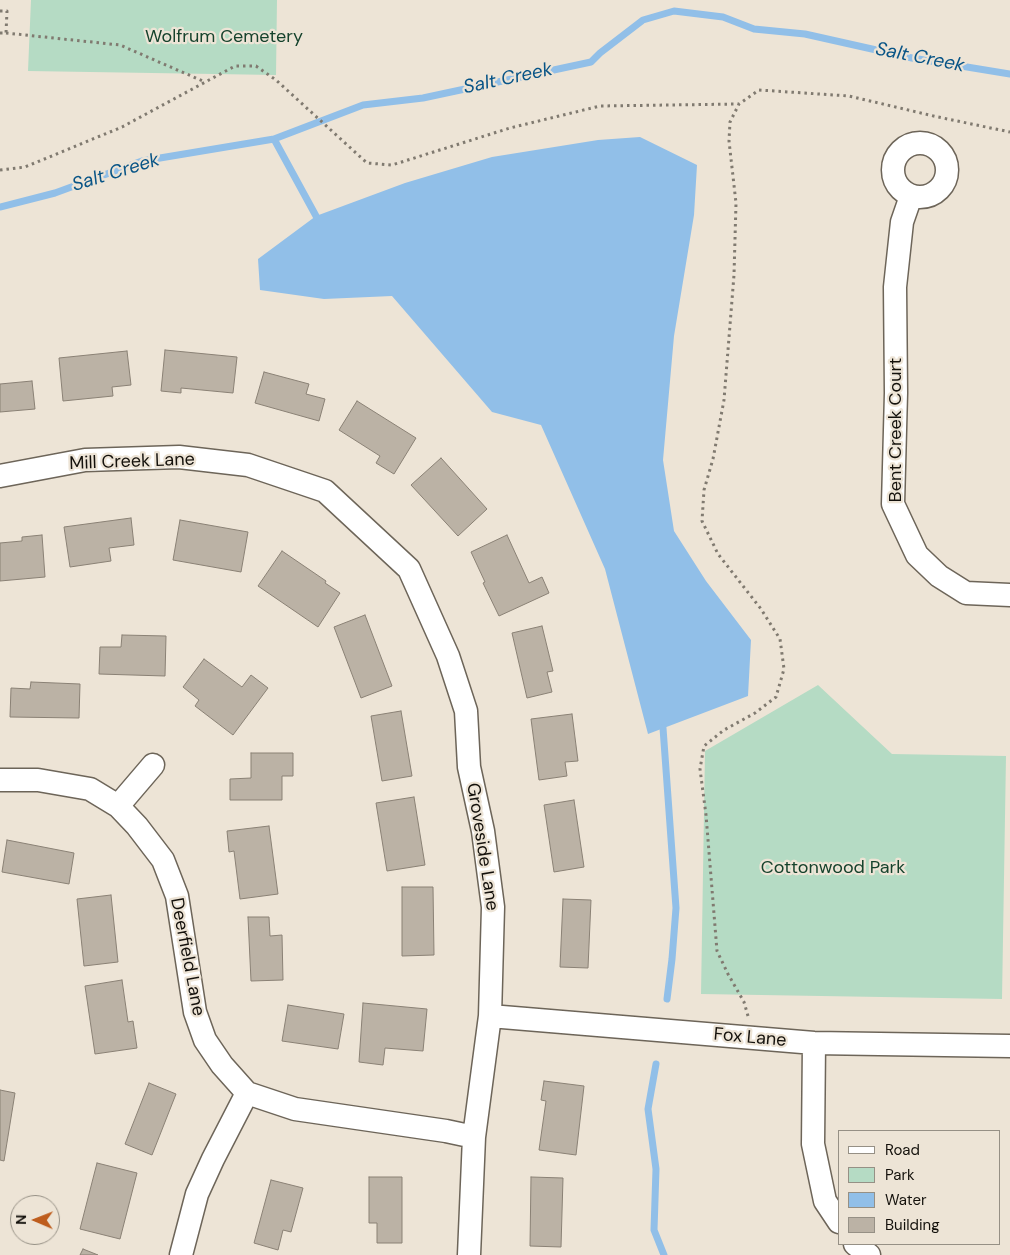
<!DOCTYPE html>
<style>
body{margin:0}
#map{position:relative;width:1010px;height:1255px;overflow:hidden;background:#ede4d6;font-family:"DM Sans",sans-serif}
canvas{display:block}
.legend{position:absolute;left:838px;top:1130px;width:162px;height:115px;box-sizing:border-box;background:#ede4d6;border:1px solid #969085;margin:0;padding:6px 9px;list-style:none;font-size:15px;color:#14110c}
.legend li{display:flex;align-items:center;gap:10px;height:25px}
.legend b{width:25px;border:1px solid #969085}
.north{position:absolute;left:10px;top:1195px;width:50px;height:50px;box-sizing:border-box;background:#ede4d6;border:1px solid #969085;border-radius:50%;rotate:271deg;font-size:14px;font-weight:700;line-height:20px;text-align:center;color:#14110c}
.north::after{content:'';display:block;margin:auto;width:18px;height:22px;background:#be5d1d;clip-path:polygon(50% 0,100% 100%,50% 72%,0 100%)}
</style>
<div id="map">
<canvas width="1010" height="1255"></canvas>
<ul class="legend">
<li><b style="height:6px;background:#fff"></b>Road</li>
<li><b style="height:14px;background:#b5dbc4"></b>Park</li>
<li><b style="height:14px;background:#91bfe8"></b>Water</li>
<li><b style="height:14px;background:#bbb2a5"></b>Building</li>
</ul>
<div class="north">N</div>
</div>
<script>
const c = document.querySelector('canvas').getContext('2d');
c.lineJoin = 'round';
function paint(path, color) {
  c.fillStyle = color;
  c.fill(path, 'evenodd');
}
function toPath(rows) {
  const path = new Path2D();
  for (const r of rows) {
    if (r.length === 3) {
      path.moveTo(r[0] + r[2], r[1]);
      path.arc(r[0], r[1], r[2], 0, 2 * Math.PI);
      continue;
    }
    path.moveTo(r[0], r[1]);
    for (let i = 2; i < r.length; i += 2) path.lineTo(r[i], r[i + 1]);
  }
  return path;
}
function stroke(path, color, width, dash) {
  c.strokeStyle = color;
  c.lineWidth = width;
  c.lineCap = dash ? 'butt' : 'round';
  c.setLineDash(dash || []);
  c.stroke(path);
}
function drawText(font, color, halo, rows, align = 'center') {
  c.font = font + ' "DM Sans",sans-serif';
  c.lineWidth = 4.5;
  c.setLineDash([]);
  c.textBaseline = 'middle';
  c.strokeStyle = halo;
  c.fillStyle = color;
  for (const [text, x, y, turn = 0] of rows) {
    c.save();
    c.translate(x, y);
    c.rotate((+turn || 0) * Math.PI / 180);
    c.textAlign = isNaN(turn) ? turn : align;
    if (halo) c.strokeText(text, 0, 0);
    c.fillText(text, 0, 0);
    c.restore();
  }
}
const green = toPath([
 [31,0,277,0,276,75,28,71],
 [818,685,892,754,1006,756,1002,999,701,994,705,751]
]);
const water = toPath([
 [640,137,697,165,694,215,674,336,663,460,674,531,706,581,751,640,748,696,648,734,605,569,541,425,492,412,392,296,324,299,260,290,258,259,316,216,405,183,492,157,598,140]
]);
const stream = toPath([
 [274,139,316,216],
 [0,207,55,193,142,161,274,139,363,105,423,98,591,62,600,53,643,20,674,11,723,17,754,29,805,34,912,58,1010,74],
 [663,728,676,908,672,959,667,999],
 [656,1064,648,1109,656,1169,654,1230,664,1255]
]);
const building = toPath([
 [165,350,237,357,233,393,181,388,181,393,161,391,165,350],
 [127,351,131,385,112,387,113,396,63,401,59,358,127,351],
 [264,372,309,384,306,394,325,399,319,421,255,403,264,372],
 [32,381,35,409,0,412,0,384,32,381],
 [357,401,416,438,394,474,376,463,380,456,339,430,357,401],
 [441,458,487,509,458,536,411,485,441,458],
 [131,518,134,545,109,548,111,561,70,567,64,527,131,518],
 [180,520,248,532,241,572,173,560,180,520],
 [42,535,45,577,0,581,0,543,22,541,22,537,42,535],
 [507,535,529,583,542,577,549,593,499,616,483,583,485,582,471,552,507,535],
 [282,551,326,581,325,583,340,593,318,627,258,586,282,551],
 [365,615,392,686,361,698,334,627,365,615],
 [542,626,553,671,547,672,552,692,527,698,512,633,542,626],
 [122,635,166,636,165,676,99,674,100,647,121,647,122,635],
 [204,659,242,687,251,675,268,688,233,735,195,706,199,700,183,687,204,659],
 [31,682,80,684,79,718,10,717,11,688,30,689,31,682],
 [401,711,412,776,382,781,371,716,401,711],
 [572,714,578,761,565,762,567,776,539,780,531,719,572,714],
 [251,753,293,753,293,776,282,776,282,800,230,800,230,779,251,778,251,753],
 [414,797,425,865,387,871,376,803,414,797],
 [574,800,584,867,554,872,544,805,574,800],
 [269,826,278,894,240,899,234,851,229,852,227,831,269,826],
 [7,840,74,853,69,884,2,872,7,840],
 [402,887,433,887,434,955,402,956,402,887],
 [111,895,118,962,84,966,77,899,111,895],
 [563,899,591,900,588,968,560,967,563,899],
 [248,917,269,917,270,936,282,935,283,980,251,981,248,917],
 [122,980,128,1022,133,1021,137,1048,95,1054,85,986,122,980],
 [363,1003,427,1009,423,1051,385,1048,383,1065,359,1062,363,1003],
 [288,1005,344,1014,338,1049,282,1041,288,1005],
 [544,1081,584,1086,576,1155,539,1150,546,1101,541,1100,544,1081],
 [149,1083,176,1094,152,1155,125,1144,149,1083],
 [0,1090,15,1093,4,1161,0,1160,0,1090],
 [97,1163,137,1173,120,1239,80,1229,97,1163],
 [369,1177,402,1177,402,1243,377,1243,377,1223,369,1223,369,1177],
 [531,1177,563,1178,561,1247,530,1246,531,1177],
 [271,1180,303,1188,291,1232,283,1230,278,1250,254,1243,271,1180],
 [83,1249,98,1255,80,1255,83,1249]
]);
const path = toPath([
 [0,11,7,11,6,33,0,33],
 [6,33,120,45,205,82],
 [0,170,25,167,122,127,235,66,256,66,276,80,367,163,392,165,510,128,600,106,739,104],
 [748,1016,744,1002,728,974,717,951,706,815,700,769,704,746,724,730,755,713,776,697,784,669,780,639,761,609,718,554,702,521,704,490,713,459,724,400,734,275,736,203,729,141,730,122,739,104,759,90,849,96,938,117,1010,132]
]);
const street = toPath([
 [920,170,27],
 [911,196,902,222,895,287,896,393,893,504,917,555,939,576,966,593,1010,595],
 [0,476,85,460,179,457,248,465,325,491,409,569,448,656,466,711,469,767,483,831,493,907,490,1016,474,1137,469,1255],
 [0,780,38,780,90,789,118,806,137,826,163,860,177,896,195,1012,205,1040,222,1065,247,1093,295,1109,446,1131,474,1137],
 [118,806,153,765],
 [490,1016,814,1043,1010,1046],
 [814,1043,813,1144,825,1201,839,1222],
 [855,1244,869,1255],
 [181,1255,197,1194,213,1159,247,1093]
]);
const parkNames = [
 ["Wolfrum Cemetery",224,37],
 ["Cottonwood Park",833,868]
];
const streetNames = [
 ["Bent Creek Court",896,430,-90],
 ["Mill Creek Lane",132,462,-2],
 ["Groveside Lane",482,847,81],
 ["Deerfield Lane",187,957,79],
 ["Fox Lane",750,1038,5]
];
const waterNames = [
 ["Salt Creek",920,58,11],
 ["Salt Creek",508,79,-12],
 ["Salt Creek",116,173,-17]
];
paint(green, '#b5dbc4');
paint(water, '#91bfe8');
stroke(stream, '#91bfe8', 7);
paint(building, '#bbb2a5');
stroke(building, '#8a8175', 1);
stroke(street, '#6d6559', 25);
stroke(path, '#807a70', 3, [2.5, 4]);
stroke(street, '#fff', 22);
drawText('18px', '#15422c', '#ede4d6', parkNames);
drawText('18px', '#14110c', '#ede4d6', streetNames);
drawText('italic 19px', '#085486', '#ede4d6', waterNames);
</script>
